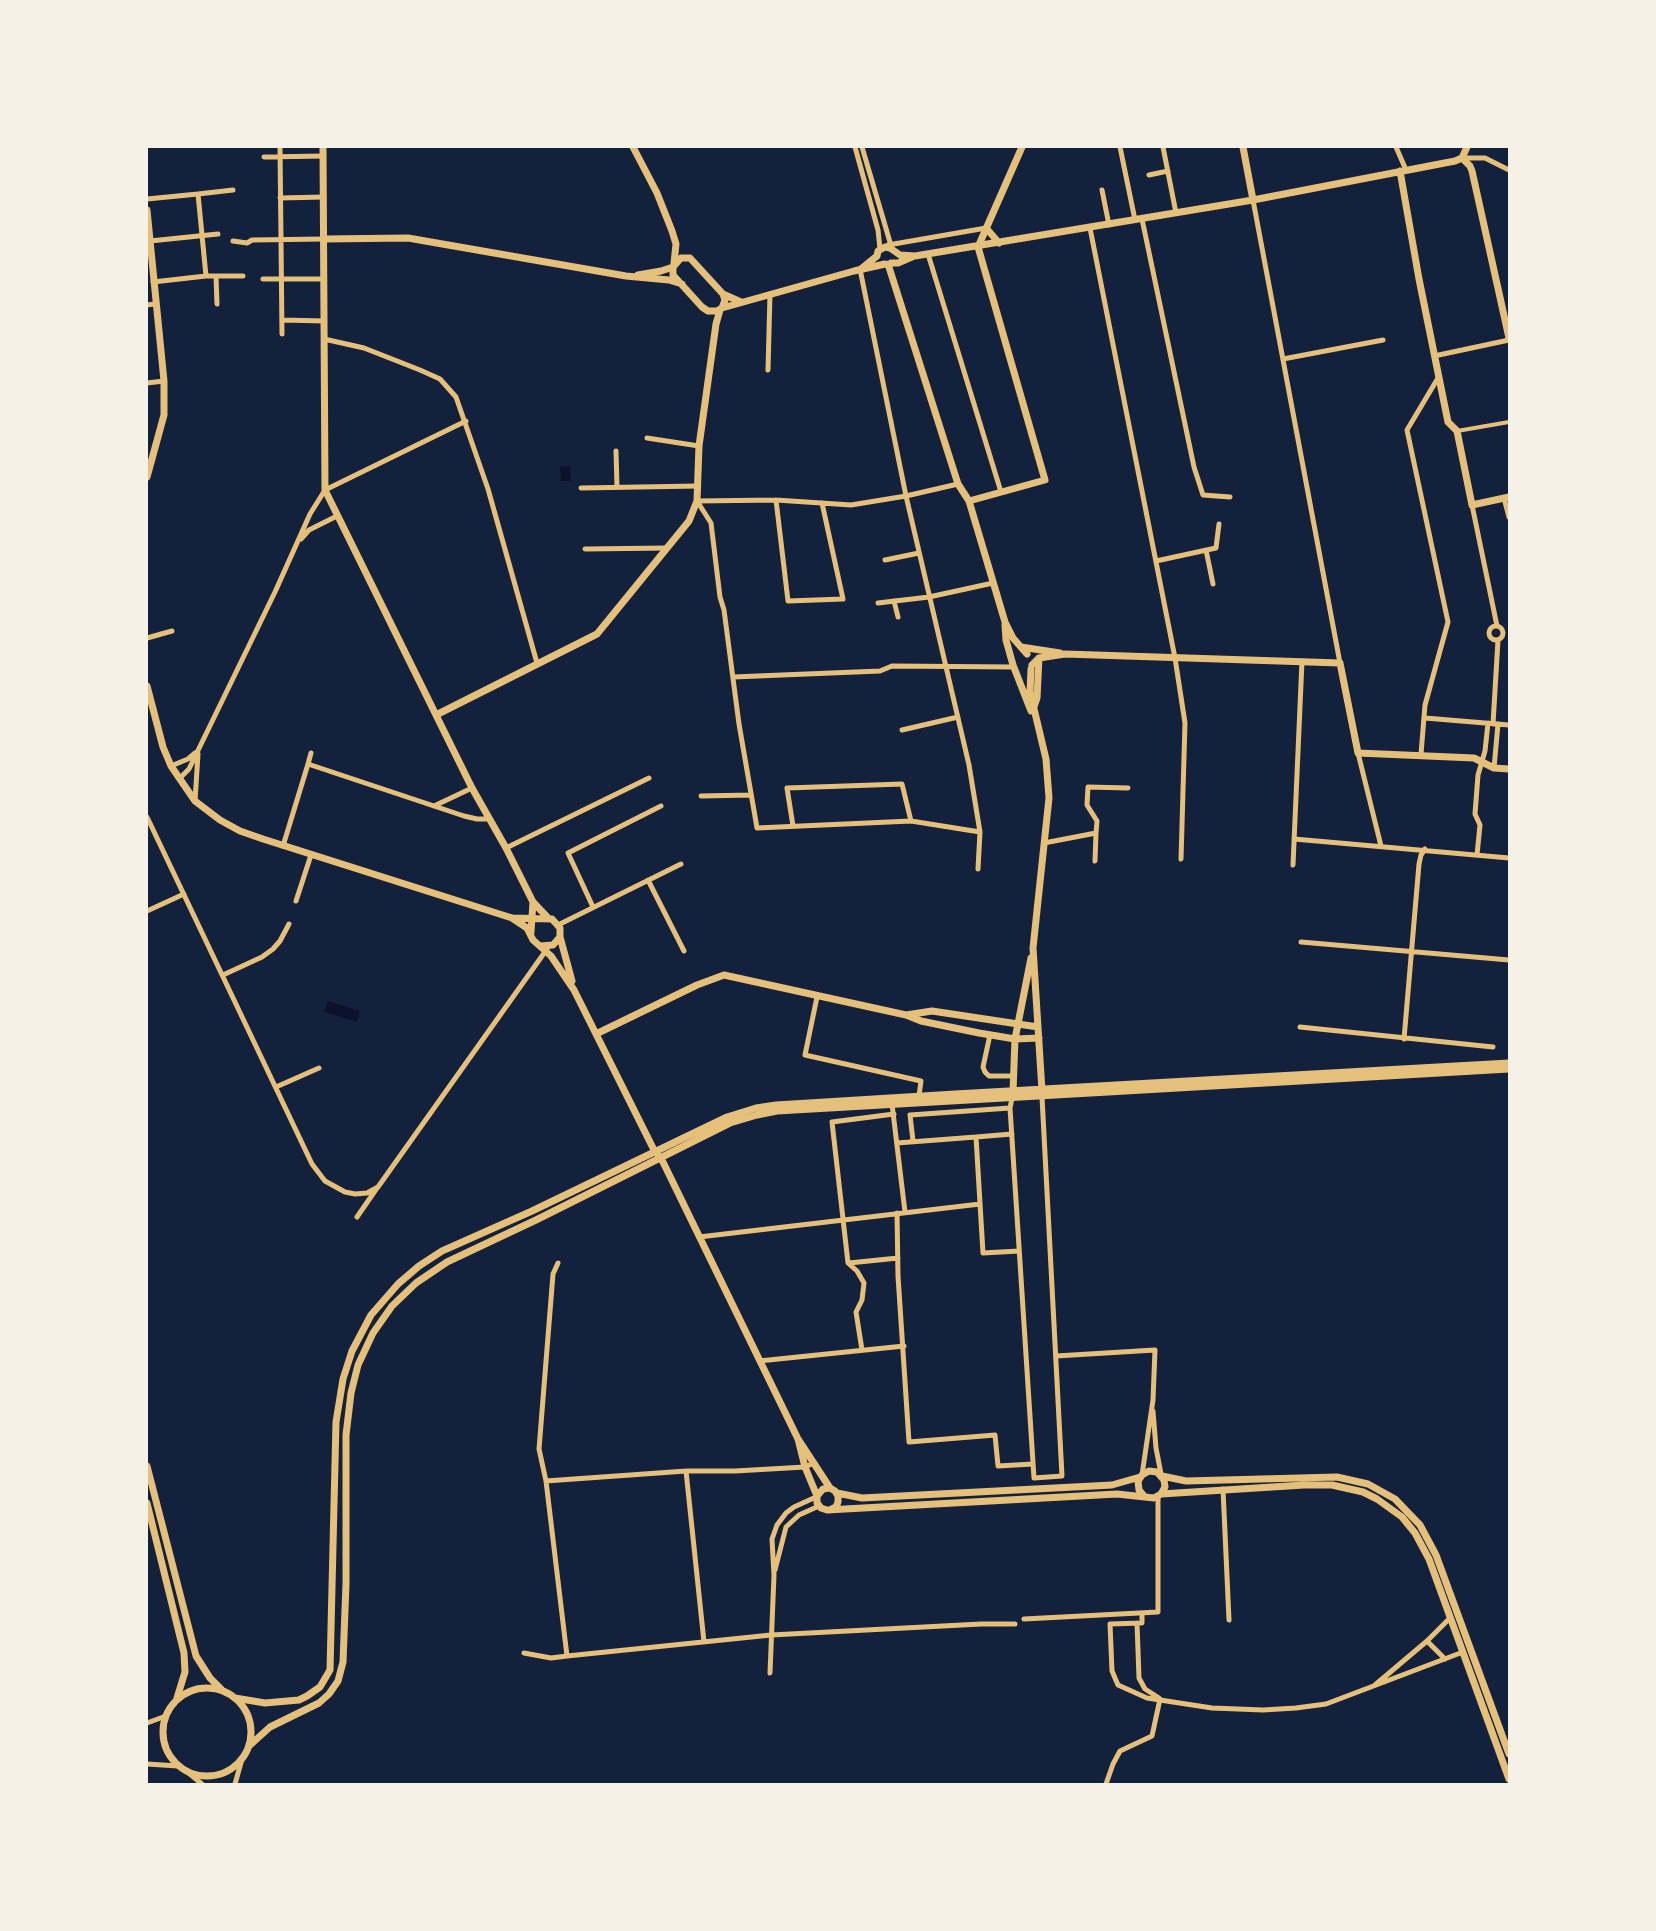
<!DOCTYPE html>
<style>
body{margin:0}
#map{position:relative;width:1656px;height:1931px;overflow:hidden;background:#14213d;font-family:Arial,sans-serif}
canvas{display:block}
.frame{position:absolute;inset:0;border:148px solid #f6f1e7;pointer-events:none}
</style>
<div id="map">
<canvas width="1656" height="1931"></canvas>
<div class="frame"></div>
</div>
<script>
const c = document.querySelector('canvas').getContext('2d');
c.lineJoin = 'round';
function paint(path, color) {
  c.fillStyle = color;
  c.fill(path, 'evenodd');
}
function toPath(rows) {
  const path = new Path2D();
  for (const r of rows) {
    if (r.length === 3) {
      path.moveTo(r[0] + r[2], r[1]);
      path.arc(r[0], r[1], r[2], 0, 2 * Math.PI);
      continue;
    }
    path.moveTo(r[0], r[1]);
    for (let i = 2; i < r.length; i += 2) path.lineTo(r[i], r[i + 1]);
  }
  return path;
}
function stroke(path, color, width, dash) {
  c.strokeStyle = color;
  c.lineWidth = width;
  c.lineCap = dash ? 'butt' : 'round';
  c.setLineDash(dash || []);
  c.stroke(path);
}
const water = toPath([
 [560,466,570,466,571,481,561,481],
 [328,1001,360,1011,357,1022,324,1012]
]);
const pedestrian = toPath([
 [1457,431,1509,422]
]);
const minor = toPath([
 [280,147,282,334],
 [855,147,878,230,880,249],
 [862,147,892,249],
 [1120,147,1135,220],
 [1163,147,1176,213],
 [1396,147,1406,170],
 [264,157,323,156],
 [1462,158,1485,158,1509,170],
 [1149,175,1168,171],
 [1102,190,1109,225],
 [198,194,233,190],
 [280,198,324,197],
 [147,199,198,194,206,276,153,282],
 [1253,200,1340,663],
 [1142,219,1194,467,1203,495,1230,497],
 [1090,228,1175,658,1185,723,1181,859],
 [150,241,218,234],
 [233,241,247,243,252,240,324,239],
 [888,245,986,228],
 [928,254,1001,492],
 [860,269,906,496,969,765,980,832,978,869],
 [206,276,243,276],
 [216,276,217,304],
 [263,279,324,279],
 [147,305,155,304],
 [282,320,324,321],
 [324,339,364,348,420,370,440,379,456,397,488,489,537,663],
 [1434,356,1509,340],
 [1283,359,1383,340],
 [768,370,770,294],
 [147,383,164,381],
 [647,438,699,446],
 [616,451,617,487],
 [581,488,698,486],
 [1504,498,1509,517],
 [776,500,788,601,843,599,822,503],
 [697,501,711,523,720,597,724,610,739,724,757,828,911,821,980,832],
 [697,501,776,500,851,505,906,496,958,484],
 [1472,505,1497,626],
 [301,539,309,530,337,516],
 [585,549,667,548],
 [1206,550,1213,584],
 [885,560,919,553],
 [1156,561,1216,548,1219,524],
 [894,601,898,617],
 [878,603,929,597,993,583],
 [1496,633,7],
 [147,638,172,631],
 [733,677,880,671,892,666,1013,667],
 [1425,718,1509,725],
 [1493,724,1498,640],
 [902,730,958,717],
 [1358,753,1381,846],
 [1421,754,1425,705,1448,622,1407,430,1438,378],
 [308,764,311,753],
 [171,766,188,759,195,753],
 [1494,768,1498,724],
 [179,779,189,769,275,592,310,514,325,490,466,421],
 [701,796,751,795],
 [195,801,198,754],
 [434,806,472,788],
 [147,817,312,1164,325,1181,345,1192,355,1194,367,1193,378,1187,547,949],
 [793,826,787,788,902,784,911,821],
 [1294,839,1509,858],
 [1044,843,1096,833,1097,821,1087,805,1088,787,1128,788],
 [283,846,308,764,464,816,477,819,490,819],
 [506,848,649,778],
 [1477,855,1480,825,1475,814,1478,775,1485,751,1488,723],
 [1095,861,1096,833],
 [1293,865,1302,661],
 [648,880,684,951],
 [296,901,311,855],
 [593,907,568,853,661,806],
 [147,911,184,894],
 [558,925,681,864],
 [1301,942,1509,960],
 [223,975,262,957,273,949,280,941,289,924],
 [817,997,805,1055,921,1081,919,1096],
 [1300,1027,1493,1047],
 [990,1035,983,1067,985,1072,989,1076,1014,1076],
 [1404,1039,1419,864,1421,855,1425,849],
 [276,1087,319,1068],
 [1012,1098,1010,1108,1034,1478,1062,1476,1042,1097],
 [892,1104,905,1212],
 [1012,1134,976,1137,983,1253,1019,1251],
 [913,1141,910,1115,1010,1108],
 [897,1143,976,1137],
 [897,1213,898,1276,909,1442,995,1435,998,1466,1033,1464],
 [357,1217,377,1188],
 [699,1237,980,1204],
 [558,1263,553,1274,539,1449,546,1481,567,1656,771,1635,981,1624,1015,1624],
 [849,1263,898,1258],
 [862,1350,856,1312,862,1300,864,1283,857,1271,848,1263,832,1122,894,1114],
 [1056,1356,1155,1350,1153,1400,1142,1475],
 [759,1361,904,1346],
 [1153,1411,1156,1448,1161,1474],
 [686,1471,704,1642],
 [546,1481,686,1471,735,1471,805,1467,814,1463],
 [1223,1489,1229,1620],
 [775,1570,786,1527,799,1515,819,1506],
 [1142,1613,1142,1623,1110,1624,1112,1671,1118,1685,1147,1698,1212,1708,1263,1710,1296,1708,1326,1704,1463,1652],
 [1024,1619,1158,1612,1158,1496],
 [1137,1623,1139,1678,1145,1689,1159,1698],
 [1427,1641,1445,1659],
 [524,1653,551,1658,567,1656],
 [770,1673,774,1575,772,1539,777,1525,786,1513,794,1507,816,1497],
 [1375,1685,1427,1641,1450,1618],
 [147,1723,166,1716],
 [147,1764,178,1766],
 [185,1770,202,1784],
 [235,1784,242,1759],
 [1106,1784,1113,1764,1120,1751,1152,1736,1160,1699]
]);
const tertiary = toPath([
 [323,147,325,490,472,788,506,848,533,902,548,918],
 [633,147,657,193,672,231,676,244,674,263],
 [1243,147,1253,200],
 [1462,158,1470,166,1472,171,1509,338],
 [1400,171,1419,279,1448,422,1457,431,1472,505,1509,497],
 [147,210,164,381,164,415,147,477],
 [986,228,999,243],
 [324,239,408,238,626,276,669,280,682,284],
 [978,247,1022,147],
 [891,263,898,263,912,257],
 [888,264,958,484,969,501,1005,622,1013,638,1027,654],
 [673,267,673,275,702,307,708,311,717,311,722,308,725,300,723,294],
 [861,269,877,256,878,251,885,247,890,248,900,255,915,256,1253,200,1455,161,1462,158,1467,147],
 [638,275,661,271,673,267,681,258,690,258,723,294,741,302],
 [722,308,854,271,885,264],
 [969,501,1045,480,978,247],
 [1005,625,1006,640,1013,665,1031,711],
 [1021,647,1060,653],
 [1032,665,1039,658,1065,654,1340,663,1358,753,1474,758,1494,768,1509,769],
 [1031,669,1030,692,1046,759,1049,798,1033,948,1042,1091],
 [147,686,163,747,171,766,195,801,220,820,240,831,263,839,512,918,552,919,560,928,560,937,572,981],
 [1034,707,1037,698,1039,658],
 [436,715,597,634,689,521,697,501,699,446,716,324,720,310],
 [512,918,527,928,533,940,551,956,574,990,653,1148,663,1162,798,1439,830,1488],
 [531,932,533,902],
 [541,946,553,945,560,937],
 [906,1015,921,1021,979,1033,1015,1039,1039,1038],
 [596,1034,697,985,724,975,906,1015,932,1011,1038,1027],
 [1013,1092,1015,1039,1031,958],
 [798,1439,805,1467,817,1496,817,1503,821,1508,827,1510,1117,1494,1154,1498,1161,1494,1304,1485,1332,1485,1363,1492,1377,1499,1402,1517,1415,1533,1429,1559,1509,1779],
 [147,1466,196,1656,210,1678,221,1689],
 [1162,1476,1186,1481,1337,1477,1368,1484,1395,1499,1420,1525,1436,1555,1509,1754],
 [837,1493,862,1498,1112,1485,1140,1477],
 [817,1496,823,1489,830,1488,835,1491,838,1496,838,1502,836,1507,830,1510],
 [1144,1496,1139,1490,1138,1481,1142,1475,1149,1471,1157,1472,1164,1480,1165,1487,1161,1494],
 [147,1503,184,1653,185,1672,177,1698],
 [207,1732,44],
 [235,1698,265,1703,299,1700,307,1696,320,1687,330,1670,336,1422,343,1379,352,1351,371,1315,398,1284,419,1266,442,1251,532,1211,727,1117,756,1108,776,1105,955,1094,1509,1063],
 [249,1746,270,1727,319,1703,329,1694,338,1681,343,1662,346,1584,346,1435,351,1393,358,1365,373,1333,392,1306,416,1283,447,1262,536,1220,730,1123,757,1115,777,1111,1509,1069]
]);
paint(water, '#0b132b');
stroke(pedestrian, '#e5c07b', 4);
stroke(minor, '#e5c07b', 5);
stroke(tertiary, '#e5c07b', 7);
</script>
